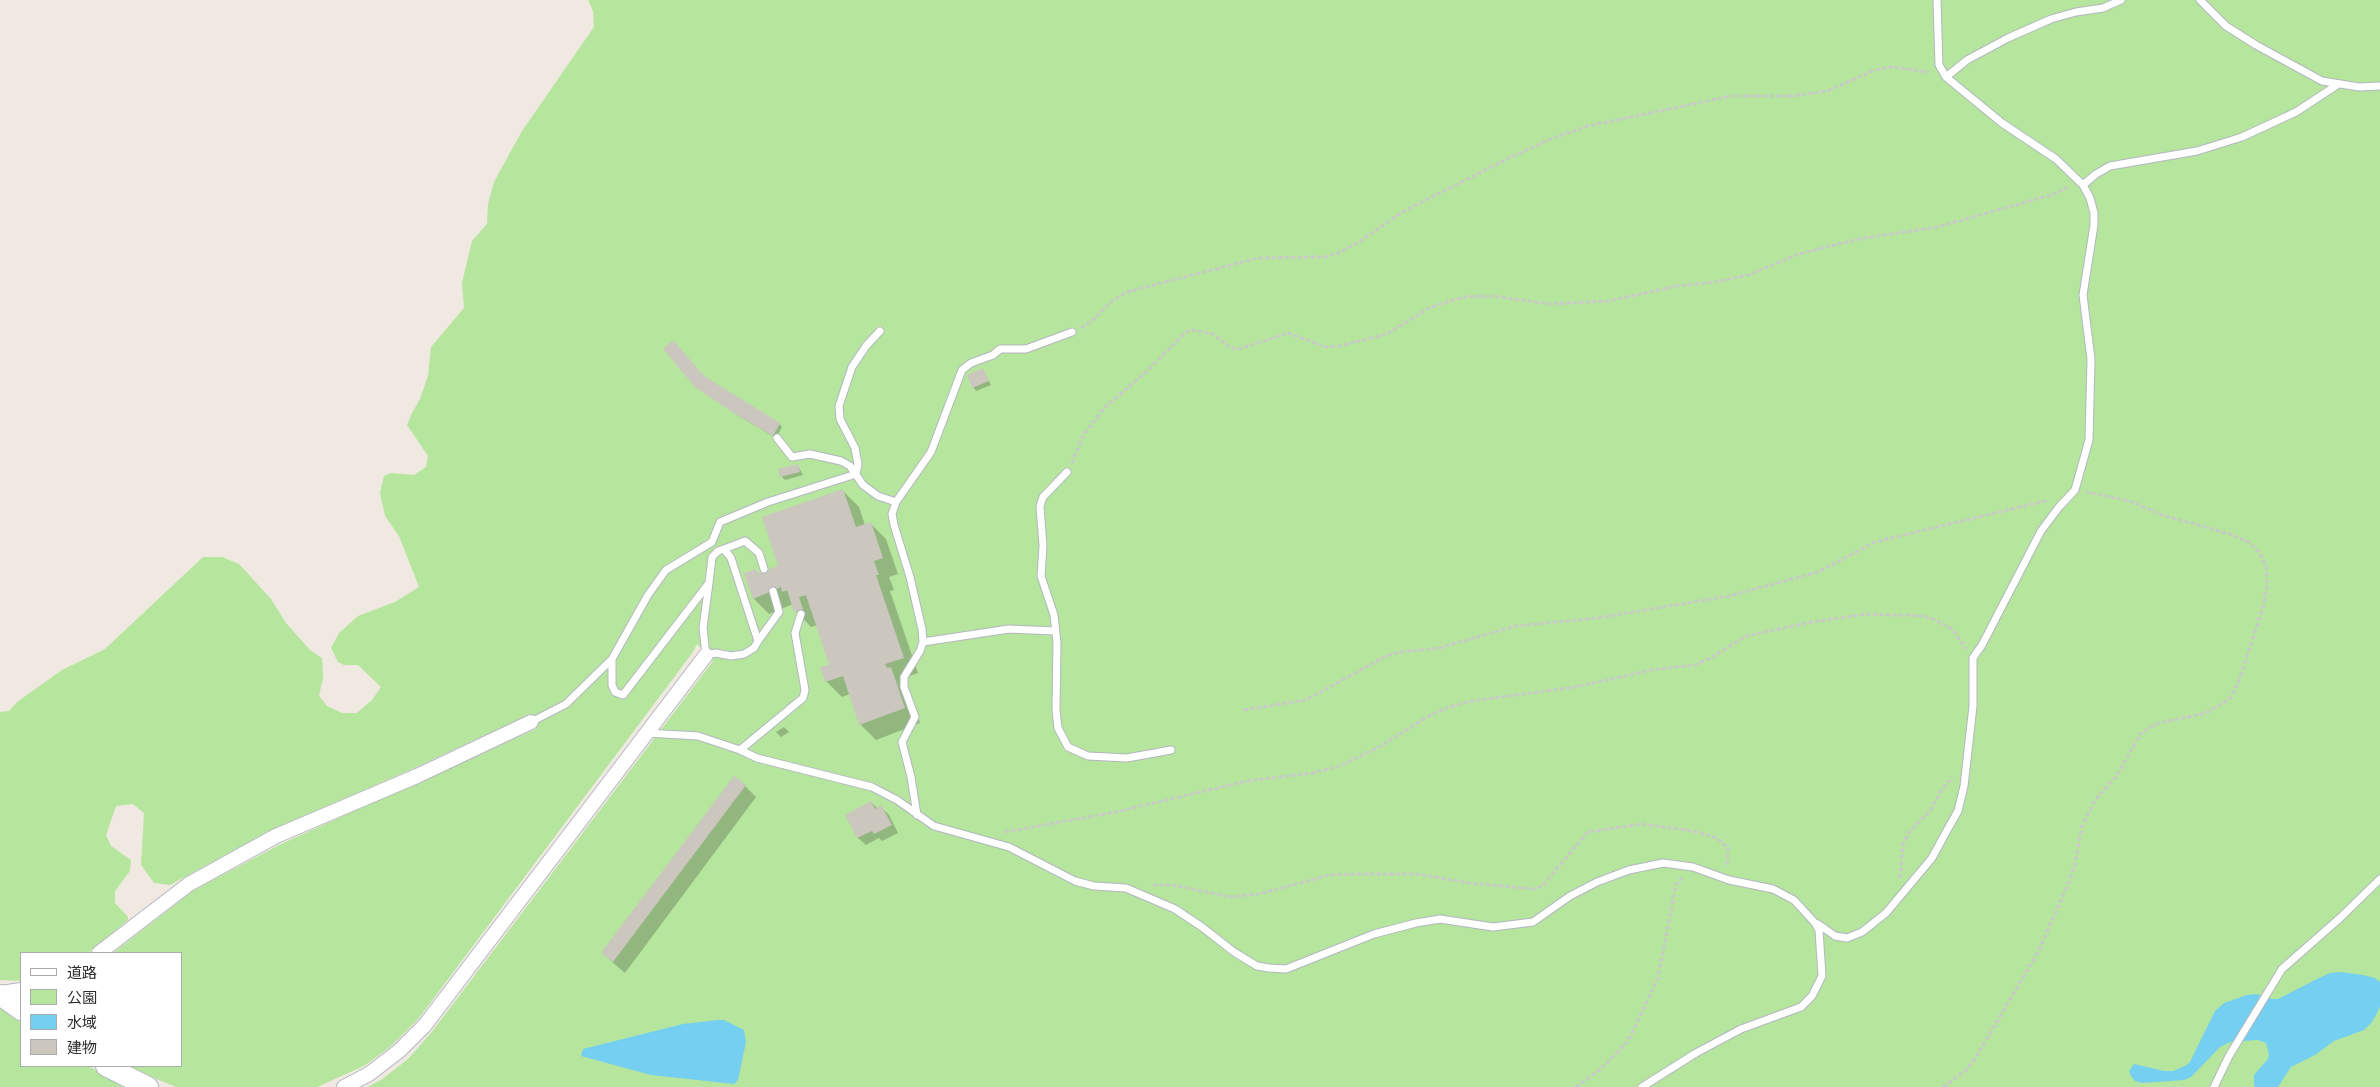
<!DOCTYPE html>
<meta charset="utf-8">
<style>
body{margin:0}
#map{position:relative;width:2380px;height:1087px;overflow:hidden;background:#efe9e1;font-family:Montserrat,"Noto Sans JP",sans-serif}
canvas{display:block}
.legend{position:absolute;left:20px;top:952px;width:162px;height:115px;box-sizing:border-box;background:#fff;border:1px solid #ababab;margin:0;padding:6px 9px;list-style:none;font-size:15px;color:#2e2e2e}
.legend li{display:flex;align-items:center;gap:10px;height:25px}
.legend b{width:25px;border:1px solid #ababab}
</style>
<div id="map">
<canvas width="2380" height="1087"></canvas>
<ul class="legend">
<li><b style="height:6px;background:#fff"></b>道路</li>
<li><b style="height:14px;background:#b6e59e"></b>公園</li>
<li><b style="height:14px;background:#75cff0"></b>水域</li>
<li><b style="height:14px;background:#cbc7bf"></b>建物</li>
</ul>
</div>
<script>
const c = document.querySelector('canvas').getContext('2d');
c.lineJoin = 'round';
function paint(path, color) {
  c.fillStyle = color;
  c.fill(path, 'evenodd');
}
function toPath(rows) {
  const path = new Path2D();
  for (const r of rows) {
    path.moveTo(r[0], r[1]);
    for (let i = 2; i < r.length; i += 2) path.lineTo(r[i], r[i + 1]);
  }
  return path;
}
function stroke(path, color, width, dash) {
  c.strokeStyle = color;
  c.lineWidth = width;
  c.lineCap = dash ? 'butt' : 'round';
  c.setLineDash(dash || []);
  c.stroke(path);
}
const green = toPath([
 [588,0,2380,0,2380,1087,367,1087,381,1080,408,1059,431,1033,713,661,697,644,693,652,419,1018,390,1047,364,1066,317,1087,176,1087,127,1067,125,1066,181,1066,181,953,113,953,194,890,281,844,536,729,530,714,410,770,269,831,170,885,154,883,141,865,144,813,133,804,116,806,106,835,111,846,131,860,130,871,115,891,115,903,128,917,128,920,88,953,21,953,21,981,0,980,0,712,9,711,17,702,62,670,105,649,203,557,222,557,239,564,271,599,286,623,310,650,322,658,323,678,319,696,327,706,342,713,357,713,372,700,381,687,358,665,344,665,338,662,331,648,339,633,358,616,395,602,419,587,399,536,385,516,380,493,384,476,391,473,414,475,426,467,428,456,407,425,412,413,420,399,428,376,431,347,464,308,462,283,472,241,487,224,488,204,494,182,522,131,594,27,593,11],
 [0,1008,21,1021,21,1066,89,1066,123,1087,0,1087]
]);
const water = toPath([
 [2341,972,2363,975,2375,978,2380,982,2380,1007,2372,1022,2364,1030,2334,1041,2315,1055,2291,1067,2278,1087,2255,1087,2254,1085,2254,1075,2268,1059,2269,1054,2266,1043,2258,1040,2230,1042,2220,1047,2191,1077,2184,1080,2142,1083,2135,1081,2131,1076,2129,1071,2134,1064,2164,1071,2173,1071,2185,1066,2190,1062,2215,1011,2224,1003,2247,995,2257,994,2271,999,2278,999,2317,979,2330,973],
 [718,1020,724,1020,744,1030,746,1042,738,1080,734,1084,651,1075,581,1056,583,1049,683,1024]
]);
const shadow = toPath([
 [983,370,991,385,976,391,973,387],
 [696,386,779,424,782,427,776,438,737,415],
 [798,466,803,475,785,480,781,476],
 [843,491,859,507,865,525,870,523,886,539,898,574,889,577,894,590,890,591,918,673,901,679,906,684,920,723,876,740,860,724,850,694,842,697,826,681,831,665,817,625,811,627,796,611,793,604,769,614,754,599,746,574,755,571,758,574,780,566],
 [784,727,789,732,781,737,776,732],
 [745,786,756,797,625,973,602,953],
 [871,802,878,809,881,807,889,815,898,833,882,841,879,838,866,845,858,838,847,815]
]);
const building = toPath([
 [673,340,704,376,780,423,773,436,732,412,695,387,663,349],
 [983,368,989,381,972,388,967,375],
 [798,464,800,472,780,477,778,469],
 [843,489,856,527,871,522,883,558,874,561,879,575,876,575,904,658,885,664,887,668,891,667,905,708,859,725,843,676,825,682,820,667,829,665,806,595,799,597,803,609,794,612,787,590,782,592,781,587,753,599,744,573,756,569,757,573,778,566,762,517],
 [734,776,746,785,613,962,601,953],
 [871,801,875,809,881,805,892,825,874,834,872,831,857,838,845,815]
]);
const path = toPath([
 [1081,328,1094,319,1112,301,1127,292,1258,258,1325,257,1338,253,1357,243,1404,211,1513,156,1553,138,1588,126,1731,96,1793,96,1827,91,1875,70,1891,67,1929,72],
 [1072,463,1083,436,1103,409,1147,371,1186,332,1193,330,1213,334,1231,348,1239,349,1288,333,1326,347,1339,346,1387,334,1431,307,1464,297,1493,296,1549,304,1609,301,1677,286,1715,282,1748,275,1799,254,1859,239,1937,227,2051,195,2068,187],
 [1244,710,1306,700,1386,656,1400,652,1439,648,1516,626,1597,618,1729,596,1818,572,1875,542,2049,500],
 [1005,832,1116,812,1247,781,1312,773,1337,767,1379,747,1429,716,1449,707,1472,701,1575,687,1652,670,1695,665,1712,657,1746,636,1812,622,1866,614,1924,616,1936,620,1952,629,1966,649],
 [1900,878,1903,844,1910,831,1931,810,1941,791,1952,777],
 [1153,885,1173,885,1231,897,1258,894,1330,875,1356,874,1418,874,1469,883,1535,889,1542,886,1588,832,1642,824,1693,831,1717,838,1728,848,1727,867],
 [1576,1087,1601,1069,1628,1041,1658,978,1676,884,1682,878],
 [1943,1087,1965,1071,1976,1057,2038,952,2069,882,2075,863,2082,826,2095,800,2116,777,2141,733,2159,723,2206,713,2229,699,2238,684,2262,611,2267,586,2266,566,2259,552,2248,542,2230,534,2159,514,2130,501,2086,492]
]);
const lane = toPath([
 [2200,0,2226,26,2256,45,2322,81,2359,87,2380,86],
 [1946,77,1967,60,2008,38,2051,19,2076,12,2103,8,2121,0],
 [2083,185,2096,174,2110,166,2197,151,2242,137,2296,112,2337,85],
 [777,438,792,457,810,454,841,461,850,466,863,485,878,496,896,502],
 [1067,472,1043,497,1040,506,1043,546,1041,576,1054,615,1057,643,1056,710,1058,728,1068,747,1088,756,1127,758,1171,750],
 [724,549,745,541,759,553,764,569],
 [758,641,779,612,773,591],
 [923,642,1009,629,1055,631],
 [612,659,612,685,615,692,623,695,709,583,712,557,718,551,724,549,731,558,758,641,754,648,744,654,731,656,716,653,706,655,703,628,709,583],
 [531,722,566,704,612,659,648,595,666,570,712,542,720,522,768,502,856,474,858,464,855,448,840,419,839,406,852,367,866,346,880,331],
 [647,733,698,736,740,750,757,758,872,787,897,800,934,826,1009,847,1075,881,1094,886,1126,888,1175,909,1202,927,1234,952,1257,966,1269,968,1286,969,1374,934,1416,923,1440,919,1493,927,1533,922,1570,896,1597,882,1629,870,1663,863,1693,867,1729,880,1773,889,1794,900,1815,923,1819,930,1822,976,1812,996,1801,1007,1741,1029,1696,1053,1642,1087],
 [740,750,803,698,805,690,795,633,801,614],
 [917,815,911,777,902,742,915,717,904,687,904,677,920,651,923,642,922,629,910,577,894,525,892,514,896,502,931,452,962,370,971,363,993,355,1000,349,1026,349,1072,332],
 [1818,924,1835,936,1847,938,1862,932,1886,913,1932,858,1945,834,1958,811,1964,786,1973,706,1973,658,1982,645,2041,531,2059,507,2075,490,2089,440,2091,359,2083,295,2094,225,2094,213,2090,198,2083,185,2056,159,2002,123,1946,77,1939,65,1937,0],
 [2214,1087,2229,1056,2282,969,2340,918,2380,879]
]);
const street = toPath([
 [99,953,189,884,276,836,417,776,531,722],
 [0,993,21,990],
 [344,1087,369,1074,399,1051,425,1025,706,655]
]);
const secondary = toPath([
 [0,995,21,1010],
 [106,1066,148,1087]
]);
paint(green, '#b6e59e');
paint(water, '#75cff0');
paint(shadow, '#0003');
paint(building, '#cbc7bf');
stroke(lane, '#b4b7c1', 9);
stroke(street, '#b4b7c1', 16);
stroke(secondary, '#b4b7c1', 22);
stroke(path, '#c9c9c9', 3, [4, 2.5]);
stroke(lane, '#fff', 7);
stroke(street, '#fff', 14);
stroke(secondary, '#fff', 20);
</script>
